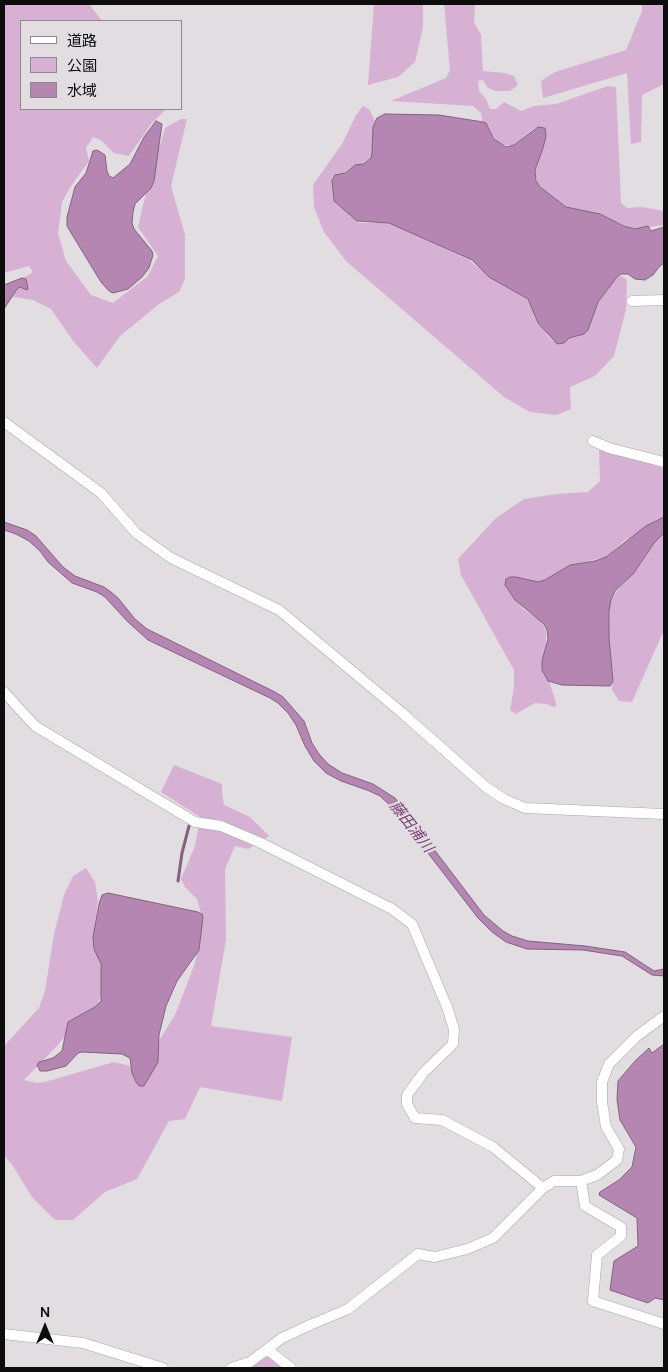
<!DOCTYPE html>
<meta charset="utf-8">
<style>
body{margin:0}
#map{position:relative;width:668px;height:1372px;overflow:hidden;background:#e1dde0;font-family:Manrope,"Noto Sans JP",sans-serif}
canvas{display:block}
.frame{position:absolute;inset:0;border:5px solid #0e0d0e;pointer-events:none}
.legend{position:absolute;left:20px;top:20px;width:162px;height:90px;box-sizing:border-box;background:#e1dde0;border:1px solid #8d8a8c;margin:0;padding:6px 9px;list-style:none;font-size:15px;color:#0e0d0e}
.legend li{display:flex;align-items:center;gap:10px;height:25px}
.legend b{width:25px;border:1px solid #8d8a8c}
.north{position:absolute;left:20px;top:1302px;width:50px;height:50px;-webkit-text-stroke:4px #e1dde0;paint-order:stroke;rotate:0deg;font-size:14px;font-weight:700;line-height:20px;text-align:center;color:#0e0d0e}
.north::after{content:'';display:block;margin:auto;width:18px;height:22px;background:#0e0d0e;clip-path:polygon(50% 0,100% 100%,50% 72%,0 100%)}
</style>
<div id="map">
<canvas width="668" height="1372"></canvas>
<div class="frame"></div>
<ul class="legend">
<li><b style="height:6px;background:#fff"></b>道路</li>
<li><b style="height:14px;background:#d6b1d4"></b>公園</li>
<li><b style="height:14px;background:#b486b1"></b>水域</li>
</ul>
<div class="north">N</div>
</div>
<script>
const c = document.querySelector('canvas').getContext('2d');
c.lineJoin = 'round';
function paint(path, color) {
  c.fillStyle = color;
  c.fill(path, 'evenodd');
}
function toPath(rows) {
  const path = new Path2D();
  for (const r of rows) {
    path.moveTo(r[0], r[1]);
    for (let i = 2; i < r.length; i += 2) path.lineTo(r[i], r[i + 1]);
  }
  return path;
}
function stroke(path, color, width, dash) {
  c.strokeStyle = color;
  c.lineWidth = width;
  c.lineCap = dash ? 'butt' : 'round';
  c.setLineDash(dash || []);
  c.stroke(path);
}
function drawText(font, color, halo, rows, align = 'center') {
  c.font = font + ' Manrope,"Noto Sans JP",sans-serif';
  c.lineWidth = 4.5;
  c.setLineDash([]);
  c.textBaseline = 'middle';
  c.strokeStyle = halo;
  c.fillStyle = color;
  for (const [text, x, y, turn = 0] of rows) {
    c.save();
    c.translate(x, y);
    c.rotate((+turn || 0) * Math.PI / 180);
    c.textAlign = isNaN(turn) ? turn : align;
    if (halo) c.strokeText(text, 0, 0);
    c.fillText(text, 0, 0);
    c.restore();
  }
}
const green = toPath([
 [4,4,89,4,102,21,21,21,21,109,166,109,151,124,129,156,114,153,101,140,93,137,86,148,89,161,71,186,62,202,58,233,66,261,91,295,113,303,148,276,158,256,138,227,143,205,165,128,181,119,187,119,171,186,185,235,185,279,179,292,159,304,120,336,97,368,74,342,51,309,33,300,8,296,16,283,33,272,29,266,4,273],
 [374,4,423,4,423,27,415,62,398,77,368,85],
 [444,4,475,4,474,22,481,35,483,71,504,73,514,76,518,85,510,91,496,91,488,88,483,80,478,81,479,91,486,99,490,109,496,109,504,102,521,111,534,106,556,104,608,86,616,87,621,203,627,208,642,207,664,211,664,225,633,229,599,214,572,209,559,203,538,185,535,172,546,134,545,127,536,127,513,145,504,145,496,140,488,126,483,123,481,113,473,106,391,101,446,78,450,70],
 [642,4,664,4,664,84,642,95,641,142,631,144,627,73,543,98,541,81,555,72,626,50,642,11],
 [363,106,369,109,375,121,373,154,366,164,354,165,340,175,332,177,334,201,359,223,390,223,469,260,485,273,527,299,532,306,534,316,550,339,557,344,564,343,569,337,586,333,590,326,594,308,613,281,620,276,625,278,627,282,626,309,614,356,595,376,570,387,571,409,556,415,530,412,504,397,346,261,324,232,314,207,313,185,342,144,356,115],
 [599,449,664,468,664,517,635,536,625,540,606,557,567,566,547,580,539,582,511,577,507,579,505,585,510,594,523,609,542,622,546,631,546,644,542,668,544,675,549,681,557,706,553,707,547,704,535,703,516,714,510,710,514,688,514,670,461,575,458,559,496,518,524,499,557,494,588,492,600,481],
 [664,533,664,630,632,702,619,701,612,690,612,683,613,677,608,631,610,604,616,592,639,567,653,544],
 [174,765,222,784,222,792,224,805,250,817,269,836,248,849,235,846,225,869,226,940,211,1026,292,1037,282,1101,200,1087,185,1119,169,1121,137,1179,105,1192,73,1220,55,1220,32,1197,11,1163,4,1156,4,1046,39,1008,45,991,54,934,64,895,73,876,86,868,95,882,98,901,94,930,104,986,95,1011,76,1023,57,1046,24,1080,37,1083,45,1082,114,1062,142,1069,153,1051,176,1013,195,963,203,920,197,899,185,887,181,879,195,846,200,817,161,792],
 [269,1356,286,1368,250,1368,253,1365]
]);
const water = toPath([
 [385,114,439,115,483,122,486,123,494,139,506,147,514,145,538,127,545,128,546,136,543,148,535,170,536,181,540,187,566,207,600,214,624,226,635,229,648,226,651,231,664,227,664,263,659,267,653,275,645,280,635,279,628,274,621,274,617,277,598,302,588,330,584,334,569,338,564,343,557,344,538,323,528,299,489,277,472,260,389,223,357,221,334,201,332,180,335,175,345,173,355,165,364,164,371,158,372,153,373,127,377,118,385,114],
 [156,121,162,124,154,181,151,188,135,204,133,212,132,223,134,229,152,251,153,255,149,268,142,277,128,289,113,293,109,291,101,282,76,241,67,226,67,217,75,187,86,173,93,151,97,150,105,155,107,171,109,176,113,178,130,164,144,137,156,121],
 [22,278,26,279,28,289,27,290,20,287,17,289,4,309,4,285,22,278],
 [664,517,664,533,654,543,634,573,615,591,611,600,609,611,609,638,613,681,610,686,562,685,548,681,542,670,542,661,548,639,547,630,544,624,515,600,505,585,506,579,510,577,516,577,538,582,545,580,570,565,595,561,606,557,646,526,664,517],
 [4,522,27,530,36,536,63,567,75,576,104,587,111,592,118,598,135,619,147,629,275,692,283,697,304,721,312,743,319,754,328,764,342,773,373,784,395,798,484,915,503,931,512,936,528,941,585,946,625,952,654,971,664,969,664,976,652,975,622,956,583,950,527,949,506,942,492,932,478,918,394,809,380,796,367,790,341,781,326,773,314,761,305,746,296,725,288,713,278,703,270,698,148,640,127,621,105,597,97,592,72,583,48,562,40,551,29,541,16,534,4,530,4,522],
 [108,893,198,912,202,914,203,917,199,950,177,981,166,1006,159,1035,158,1062,144,1086,139,1086,136,1082,132,1073,130,1058,122,1054,82,1052,78,1053,66,1066,47,1071,40,1071,37,1065,39,1062,53,1058,62,1051,68,1022,95,1007,101,1001,101,964,94,949,93,937,99,904,102,895,108,893],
 [664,1044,664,1300,655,1298,648,1303,610,1290,614,1261,638,1246,637,1218,599,1195,600,1192,619,1180,632,1167,636,1147,620,1120,617,1099,618,1081,635,1061,649,1048,652,1053,664,1044]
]);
const stream = toPath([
 [178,881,182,853,189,826]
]);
const minor = toPath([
 [632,301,664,300],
 [4,422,101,493,136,533,171,558,279,610,401,712,486,787,504,799,525,808,664,814],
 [593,441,609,448,664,462],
 [4,692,35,726,195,822,221,826,261,843,392,909,412,924,447,1007,454,1029,453,1044,424,1072,407,1095,407,1104,415,1118,442,1120,493,1147,543,1188],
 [581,1181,585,1206,621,1227,621,1236,597,1255,593,1301,664,1324],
 [4,1334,83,1343,163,1368],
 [268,1350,291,1368],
 [231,1368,250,1362,282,1338,310,1325,348,1309,418,1254,435,1257,467,1249,493,1238,543,1188,554,1181,581,1181,597,1175,617,1160,619,1149,606,1127,602,1102,602,1082,609,1064,637,1036,664,1016]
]);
const waterNames = [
 ["藤田浦川",411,827,52]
];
paint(green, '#d6b1d4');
paint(water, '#b486b1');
stroke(water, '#826280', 1);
stroke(stream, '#826280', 3);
stroke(minor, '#a9a5a9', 11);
stroke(minor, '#fff', 10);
drawText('italic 15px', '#773d76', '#e1dde0', waterNames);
</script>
